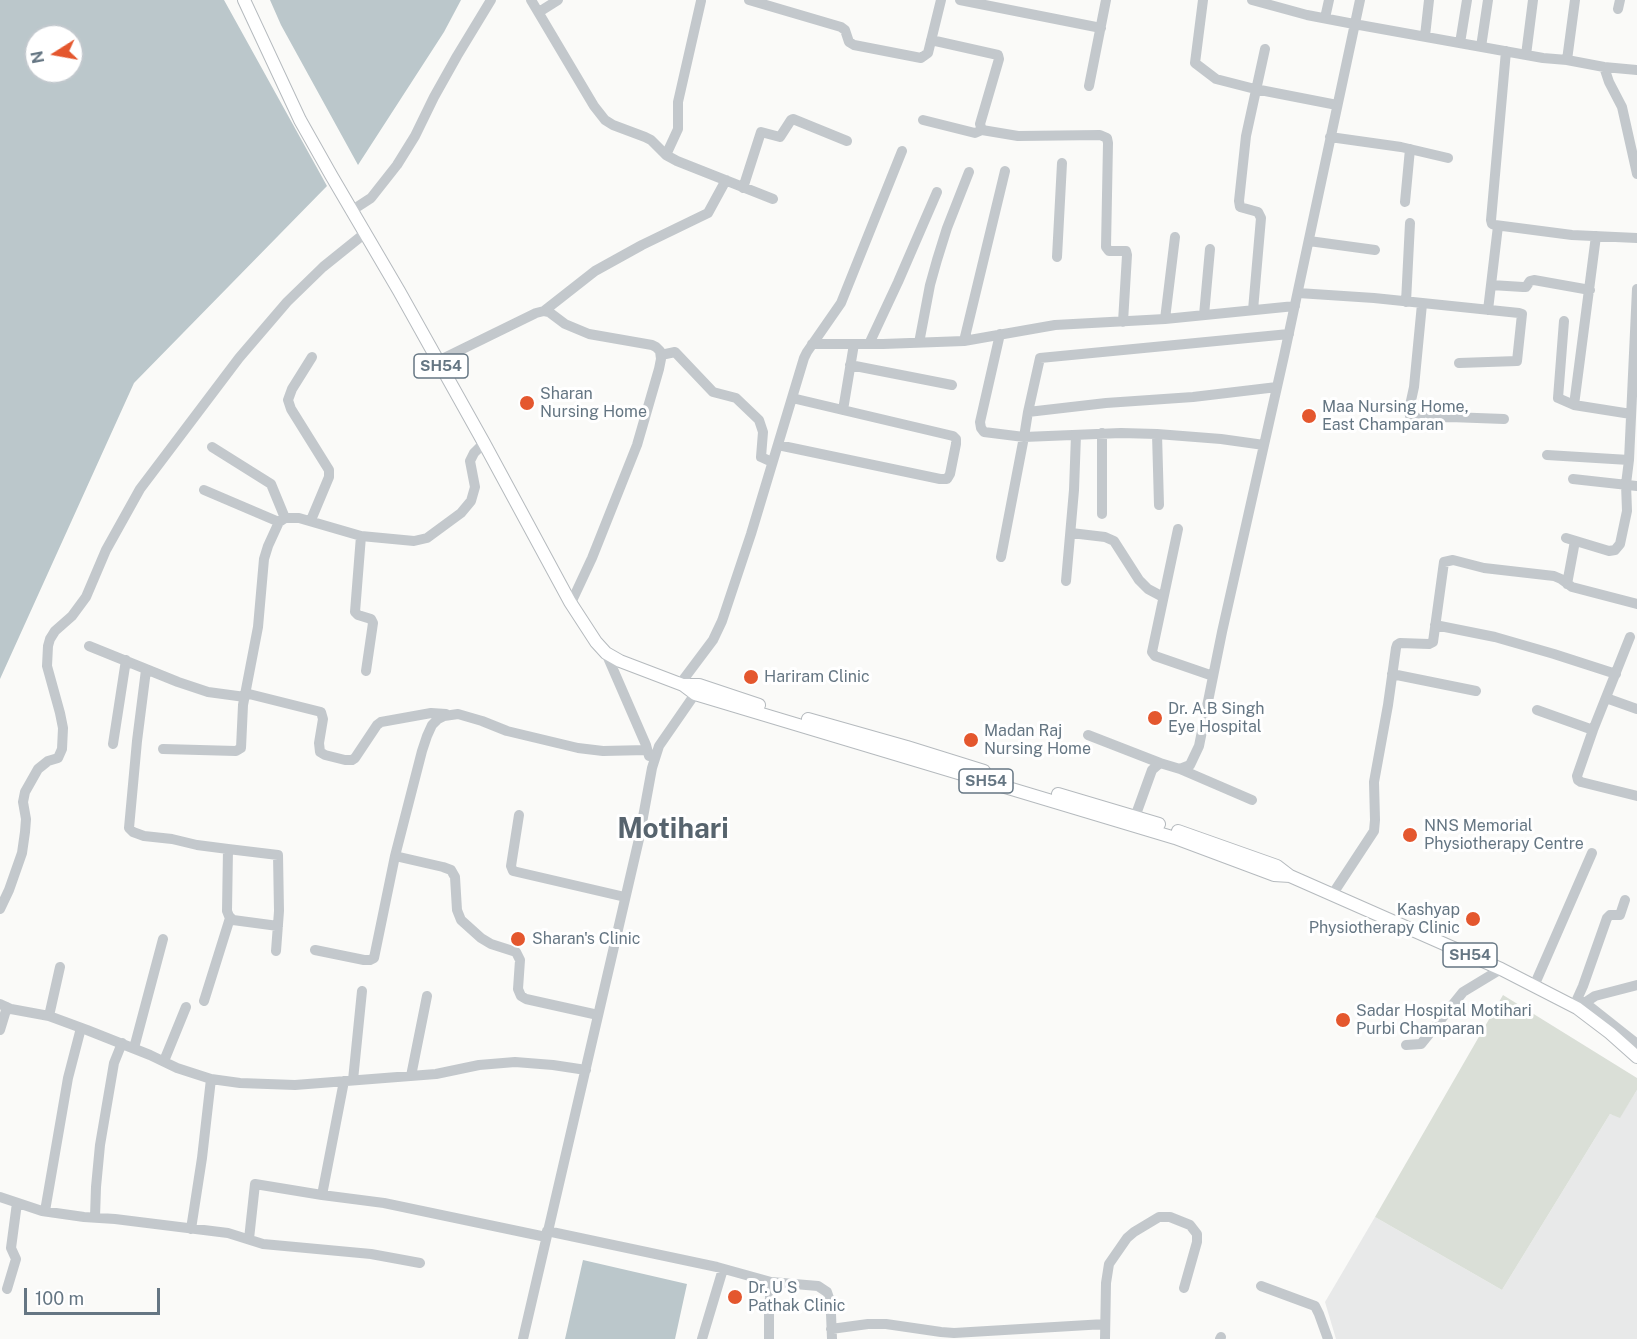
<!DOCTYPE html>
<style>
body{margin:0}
#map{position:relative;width:1637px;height:1339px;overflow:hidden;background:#fafaf8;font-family:"Public Sans",sans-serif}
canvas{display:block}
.north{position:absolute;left:24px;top:24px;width:60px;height:60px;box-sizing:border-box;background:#fff;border:2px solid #c1c8cd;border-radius:50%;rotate:259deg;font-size:16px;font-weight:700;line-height:24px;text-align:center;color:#657683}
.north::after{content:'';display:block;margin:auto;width:21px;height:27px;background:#e4572e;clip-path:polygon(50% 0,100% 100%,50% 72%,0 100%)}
.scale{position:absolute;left:24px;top:1288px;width:136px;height:27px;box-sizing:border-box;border:3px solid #657683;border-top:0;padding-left:8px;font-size:18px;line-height:21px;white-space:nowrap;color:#657683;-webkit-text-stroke:4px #fff;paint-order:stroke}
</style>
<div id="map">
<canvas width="1637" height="1339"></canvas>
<div class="north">N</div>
<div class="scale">100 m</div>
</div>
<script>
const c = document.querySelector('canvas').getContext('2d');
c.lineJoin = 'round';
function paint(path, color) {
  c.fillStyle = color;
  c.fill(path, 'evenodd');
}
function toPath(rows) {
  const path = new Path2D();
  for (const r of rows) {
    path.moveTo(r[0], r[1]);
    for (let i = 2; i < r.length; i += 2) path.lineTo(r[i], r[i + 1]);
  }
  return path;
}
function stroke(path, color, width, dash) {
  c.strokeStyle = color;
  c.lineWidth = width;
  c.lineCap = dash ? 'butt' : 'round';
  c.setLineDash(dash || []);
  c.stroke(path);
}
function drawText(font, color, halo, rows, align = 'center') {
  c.font = font + ' "Public Sans",sans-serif';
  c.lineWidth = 6;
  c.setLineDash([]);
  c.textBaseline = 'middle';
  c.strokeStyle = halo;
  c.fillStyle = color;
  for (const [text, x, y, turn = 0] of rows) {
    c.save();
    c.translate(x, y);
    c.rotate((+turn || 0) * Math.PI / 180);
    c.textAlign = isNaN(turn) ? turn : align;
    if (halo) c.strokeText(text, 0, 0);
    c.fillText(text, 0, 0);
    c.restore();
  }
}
const built = toPath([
 [1637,1090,1637,1339,1336,1339,1325,1302,1375,1217,1502,1290,1610,1114,1620,1117]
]);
const green = toPath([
 [1503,995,1637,1078,1637,1090,1620,1118,1610,1114,1502,1290,1375,1217]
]);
const water = toPath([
 [0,0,224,0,327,186,134,383,0,679],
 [36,36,72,36,72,72,36,72],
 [270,0,461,0,444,32,358,165,281,25],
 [583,1260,687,1284,675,1339,565,1339]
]);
const minor = toPath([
 [531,0,594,106,605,120,613,125,645,137,651,140,666,155,677,161,773,199],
 [749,0,841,27,845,30,849,42,854,45,921,58,928,53,941,0],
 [960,0,1101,28],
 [1203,0,1195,63,1216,79,1255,89,1337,105],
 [1252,0,1307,15,1354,24,1543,58,1567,60,1604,67,1637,70],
 [1618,9,1620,0],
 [539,12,558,0],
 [1325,18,1329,0],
 [1425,36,1429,0],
 [931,40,998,55,999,59,980,124,982,130,1018,136,1100,135,1107,138,1108,143,1106,247,1109,251,1126,251,1127,255,1123,322],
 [1460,43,1467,0],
 [1481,47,1488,0],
 [1506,51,1491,220,1492,224,1495,225,1572,235,1637,238],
 [1526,55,1533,0],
 [1567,60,1575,0],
 [1604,67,1609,82,1622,107,1637,174],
 [1089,86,1106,0],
 [923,120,975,133,982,130],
 [1330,137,1401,147,1448,158],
 [666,155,678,129,678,102,701,1],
 [743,188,761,132,780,137,791,120,793,119,847,141],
 [1405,202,1410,149],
 [351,211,371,198,397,165,415,136,434,97,457,56,491,0],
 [1309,241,1375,250],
 [1057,257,1062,163],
 [1491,285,1523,287,1526,287,1530,281,1534,280,1590,290],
 [1298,293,1374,298,1519,313,1522,314,1517,361,1459,363],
 [1406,302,1410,223],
 [1422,304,1414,387,1409,410,1410,416,1414,418,1450,417,1504,419],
 [1253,310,1261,218,1258,212,1240,207,1239,201,1246,136,1265,49],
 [1488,310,1498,226],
 [544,311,595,271,642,245,708,213,726,180],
 [1204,315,1210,249],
 [1165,319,1175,237],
 [1564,321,1558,398,1574,405,1631,414],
 [1000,334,980,422,981,428,984,432,1024,437,1121,433,1157,434,1221,439,1264,445],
 [964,341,1005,171],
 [919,343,930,285,937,260,947,228,969,172],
 [812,344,883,344,964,341,1055,325,1165,319,1295,306],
 [869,344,898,282,937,192],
 [661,355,675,352,713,392,736,398,759,420,763,432,761,457,772,462],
 [438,361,536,313,544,311,549,312,565,324,589,334,652,345,656,347,660,351,661,359,659,369,637,445,592,558,571,603],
 [850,365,952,385],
 [1574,405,1596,236],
 [843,410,854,344],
 [1028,412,1106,403,1193,397,1277,387],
 [1102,433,1102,514],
 [1157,434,1159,505],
 [778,445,940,479,947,479,950,474,956,444,956,439,953,436,792,398],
 [212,447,271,484,285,518],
 [1547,455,1629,460],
 [1573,479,1637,486],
 [204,490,279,522],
 [311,520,329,477,329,470,291,409,288,400,292,389,312,357],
 [1178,529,1152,652,1155,656,1213,676],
 [1071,533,1105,537,1114,541,1139,580,1148,589,1163,597],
 [361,536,355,612,358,615,371,619,373,623,366,671],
 [1566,538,1609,551,1615,550,1620,544,1627,511,1626,484,1629,460,1637,289],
 [1001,557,1024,437,1028,412,1040,358,1289,334],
 [1066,581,1074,490,1076,435],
 [1567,584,1575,541],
 [1435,625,1495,637,1554,654,1616,674],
 [1630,637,1593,730,1577,776,1578,780,1581,782,1637,796],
 [89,646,178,682,208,692,245,697],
 [606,653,646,745,649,756],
 [146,670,137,741,129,828,133,832,144,836,172,839,197,845,228,849,278,855,279,911,276,951],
 [1392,674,1476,691],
 [680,684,713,640,722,621,751,534,804,358,807,352,841,303,902,151],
 [245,693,321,712,323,719,319,743,320,752,325,755,345,760,352,760,355,758,377,725,381,722,431,713,446,714],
 [1606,698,1637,709],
 [1537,710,1593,730],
 [1088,735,1160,763],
 [113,744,126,660],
 [163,749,236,751,241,748,243,705,258,627,264,559,268,546,279,522,285,518,299,518,361,536,414,541,427,538,461,513,471,501,475,487,470,461,474,453,484,443],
 [1180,769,1252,800],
 [519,815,511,866,513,871,625,897],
 [1135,817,1152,770,1160,763,1180,769,1190,765,1199,746,1222,632,1284,356,1360,0],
 [228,849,227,911,229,916,233,920,278,926],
 [395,856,443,867,451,870,455,877,457,910,461,920,481,938,491,944,516,952,520,960,518,989,521,996,526,999,598,1015],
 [1332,895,1374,831,1375,820,1374,782,1388,705,1396,648,1397,645,1400,643,1429,644,1433,642,1444,562,1453,560,1484,568,1554,576,1561,579,1572,587,1637,604],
 [0,909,9,890,22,853,25,832,26,819,23,802,25,792,38,769,48,761,58,758,62,749,63,728,60,713,47,666,48,646,50,639,55,631,72,616,86,597,106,550,140,489,239,358,287,302,323,267,364,234],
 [315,950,364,960,370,960,374,958,395,856,422,751,427,736,432,725,438,719,444,716,458,714,482,721,507,731,578,748,603,751,647,750],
 [1534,986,1592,853],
 [204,1001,230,918],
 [1584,1002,1637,1044],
 [0,1004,11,1009,49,1016,87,1030,150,1055,177,1068,211,1079,240,1083,295,1085,436,1074,479,1065,515,1062,553,1065,586,1070],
 [1574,1006,1583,986,1607,918,1610,915,1620,915,1625,900],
 [1580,1006,1595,996,1637,985],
 [49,1016,60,967],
 [0,1030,7,1007],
 [1406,1045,1421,1044,1463,992,1501,969],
 [134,1048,163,939],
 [164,1061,186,1007],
 [411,1076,427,996],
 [353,1080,362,991],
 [322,1195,344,1081],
 [0,1197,42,1211,84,1217,115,1219,228,1233,263,1244,371,1254,420,1263],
 [45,1211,68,1078,81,1028],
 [95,1217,96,1187,100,1145,114,1063,122,1043],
 [191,1229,202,1158,211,1079],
 [547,1231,717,1267,771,1282,818,1286,827,1292,829,1298,831,1314,832,1339],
 [249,1239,255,1184,322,1195,384,1203,546,1237],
 [1261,1286,1315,1306,1319,1314,1328,1339],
 [7,1289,16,1259,11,1248,17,1203],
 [831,1329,868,1324,886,1324,941,1332,954,1333,1105,1324],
 [523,1339,639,839,652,768,659,746,695,694,699,686],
 [702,1339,723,1269],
 [769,1339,769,1312,771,1282],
 [1105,1339,1106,1283,1109,1264,1127,1238,1134,1232,1159,1217,1170,1217,1190,1225,1197,1234,1197,1242,1184,1288],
 [1220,1339,1221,1337]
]);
const major = toPath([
 [244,0,300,120,331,175,399,291,484,443,570,602,596,642,606,653,620,661,683,685,695,694,1175,838,1274,875,1290,876],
 [683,685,699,685,759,705],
 [808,719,907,747,984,771],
 [1058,794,1159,824],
 [1178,831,1277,866,1290,876,1501,969,1577,1008,1610,1033,1637,1057]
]);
const markers = [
 [527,403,8,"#e4572e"],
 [1309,416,8,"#e4572e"],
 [751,677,8,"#e4572e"],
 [1155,718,8,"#e4572e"],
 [971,740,8,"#e4572e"],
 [1410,835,8,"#e4572e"],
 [1473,919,8,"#e4572e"],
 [518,939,8,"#e4572e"],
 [1343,1020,8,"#e4572e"],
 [735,1297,8,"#e4572e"]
];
const shields = [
 [441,366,54],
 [986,781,54],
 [1470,955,54]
];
const shieldNames = [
 ["SH54",441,366],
 ["SH54",986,781],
 ["SH54",1470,955]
];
const poiNames = [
 ["Sharan",540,394],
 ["Nursing Home",540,412],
 ["Maa Nursing Home,",1322,407],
 ["East Champaran",1322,425],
 ["Hariram Clinic",764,677],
 ["Dr. A.B Singh",1168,709],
 ["Eye Hospital",1168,727],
 ["Madan Raj",984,731],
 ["Nursing Home",984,749],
 ["NNS Memorial",1424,826],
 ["Physiotherapy Centre",1424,844],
 ["Kashyap",1460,910,"right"],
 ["Physiotherapy Clinic",1460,928,"right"],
 ["Sharan's Clinic",532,939],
 ["Sadar Hospital Motihari",1356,1011],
 ["Purbi Champaran",1356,1029],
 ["Dr. U S",748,1288],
 ["Pathak Clinic",748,1306]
];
const townNames = [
 ["Motihari",673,829]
];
paint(built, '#e8e9e9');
paint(green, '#dadfd7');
paint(water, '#bbc7cb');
stroke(major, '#b5babe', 14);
stroke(minor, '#c3c8cc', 10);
stroke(major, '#fff', 12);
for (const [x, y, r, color] of markers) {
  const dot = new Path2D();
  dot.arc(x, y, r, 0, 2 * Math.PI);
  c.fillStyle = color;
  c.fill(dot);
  stroke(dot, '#fff', 2);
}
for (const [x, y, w] of shields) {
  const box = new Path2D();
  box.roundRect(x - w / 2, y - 12, w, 24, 4.5);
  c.fillStyle = '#fff';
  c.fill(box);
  stroke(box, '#657683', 1.5);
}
drawText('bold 15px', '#657683', null, shieldNames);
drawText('16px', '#657683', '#fff', poiNames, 'left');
drawText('bold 28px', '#57646e', '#fff', townNames);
</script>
